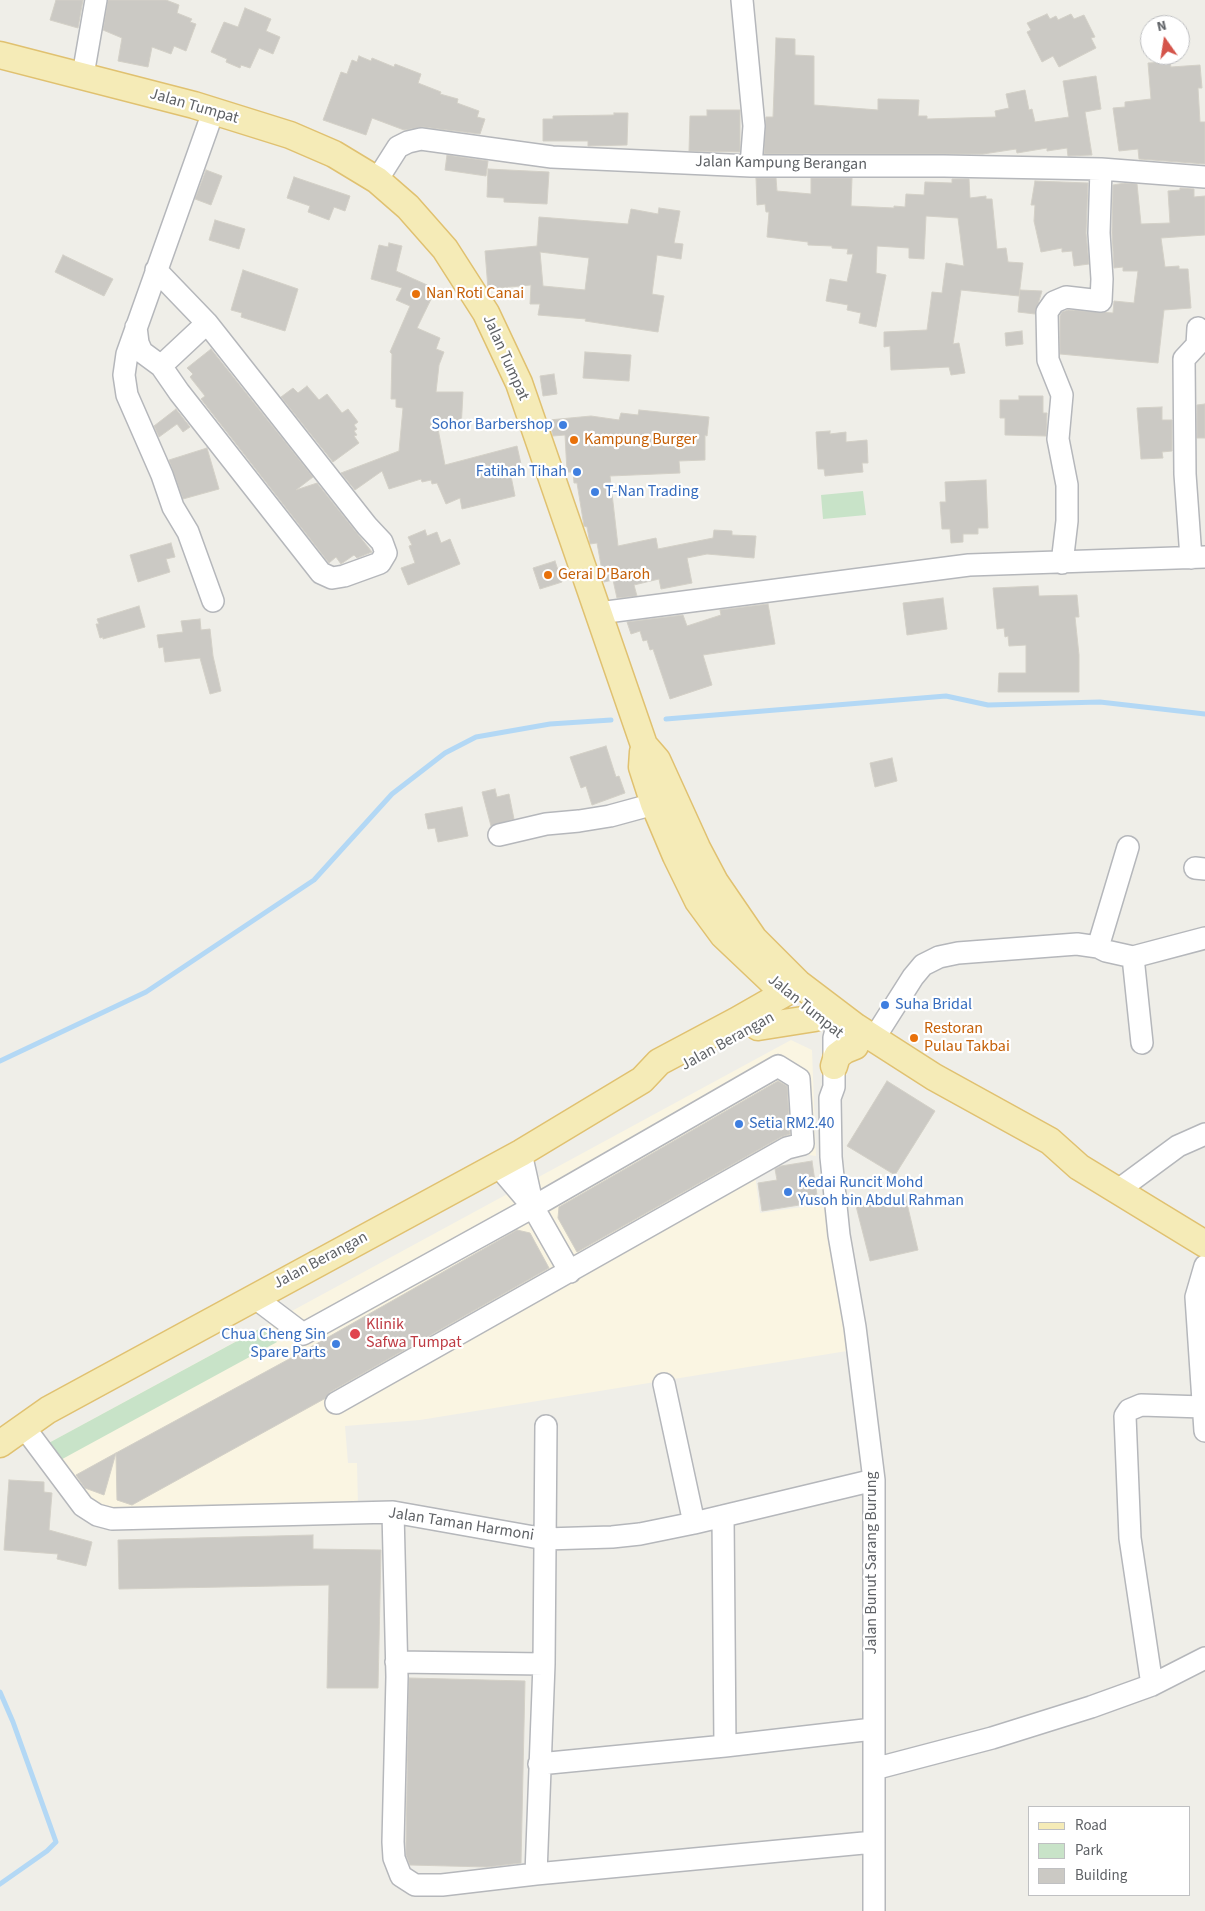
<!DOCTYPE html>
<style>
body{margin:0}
#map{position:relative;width:1205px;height:1911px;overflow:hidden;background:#efeee8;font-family:"Source Sans 3",sans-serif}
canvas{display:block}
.legend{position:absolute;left:1028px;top:1806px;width:162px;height:90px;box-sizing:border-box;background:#fff;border:1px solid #bfc0c2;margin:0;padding:6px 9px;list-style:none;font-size:15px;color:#5f6266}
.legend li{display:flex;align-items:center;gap:10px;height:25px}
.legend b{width:25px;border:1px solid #bfc0c2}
.north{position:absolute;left:1140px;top:15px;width:50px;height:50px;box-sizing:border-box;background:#fff;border:1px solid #bfc0c2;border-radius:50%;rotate:347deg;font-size:14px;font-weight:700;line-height:20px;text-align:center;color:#5f6266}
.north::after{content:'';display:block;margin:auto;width:18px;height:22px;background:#d4544a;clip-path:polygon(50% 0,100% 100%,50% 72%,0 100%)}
</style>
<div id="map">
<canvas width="1205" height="1911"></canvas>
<ul class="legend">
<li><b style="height:6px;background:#f5ebb7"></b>Road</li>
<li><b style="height:14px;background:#c8e3c8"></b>Park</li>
<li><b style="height:14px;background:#cbc9c4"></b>Building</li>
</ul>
<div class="north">N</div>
</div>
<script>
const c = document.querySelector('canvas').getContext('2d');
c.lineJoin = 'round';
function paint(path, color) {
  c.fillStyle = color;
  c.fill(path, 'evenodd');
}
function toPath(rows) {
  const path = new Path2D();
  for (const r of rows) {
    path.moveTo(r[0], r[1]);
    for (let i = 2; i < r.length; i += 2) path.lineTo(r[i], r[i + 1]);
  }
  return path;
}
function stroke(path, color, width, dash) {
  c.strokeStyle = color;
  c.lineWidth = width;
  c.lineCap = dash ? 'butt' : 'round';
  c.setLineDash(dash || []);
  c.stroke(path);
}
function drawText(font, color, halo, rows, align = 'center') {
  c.font = font + ' "Source Sans 3",sans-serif';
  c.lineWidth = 4.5;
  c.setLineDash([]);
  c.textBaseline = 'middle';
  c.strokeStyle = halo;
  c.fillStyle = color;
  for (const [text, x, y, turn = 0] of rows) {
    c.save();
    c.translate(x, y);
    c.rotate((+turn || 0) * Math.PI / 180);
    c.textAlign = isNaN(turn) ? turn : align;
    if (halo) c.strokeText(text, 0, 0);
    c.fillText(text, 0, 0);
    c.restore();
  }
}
const commercial = toPath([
 [791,1040,812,1050,816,1156,796,1153,755,1174,760,1213,830,1203,847,1351,420,1420,345,1426,348,1463,357,1463,358,1506,100,1511,45,1445]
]);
const green = toPath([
 [863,491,866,515,823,519,821,495],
 [261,1328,277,1342,55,1463,45,1445]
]);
const stream = toPath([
 [666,719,946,696,988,705,1100,702,1205,714],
 [0,1061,146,992,314,880,392,794,445,753,476,737,550,724,611,720],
 [0,1692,13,1722,56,1842,47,1851,0,1884]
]);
const building = toPath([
 [56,0,83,0,78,28,50,20,56,0],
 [108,0,166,0,179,5,177,13,192,19,190,22,196,24,186,51,174,46,171,54,152,47,148,67,118,61,122,38,103,30,108,0],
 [245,8,271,19,266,31,280,37,273,54,259,48,250,68,241,65,240,68,226,62,227,59,211,52,224,22,238,27,245,8],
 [1047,14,1050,19,1056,16,1058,20,1071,14,1074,19,1084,15,1095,37,1091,38,1096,48,1059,67,1053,56,1042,62,1027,32,1031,30,1027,23,1047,14],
 [776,38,795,39,795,55,814,56,814,105,878,110,878,99,919,100,918,116,927,116,927,119,996,117,995,111,1009,108,1006,94,1025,90,1029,110,1032,109,1035,122,1069,117,1063,81,1096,76,1101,109,1085,112,1092,155,1068,156,1067,148,1047,151,1047,148,1017,153,1016,149,983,154,764,154,766,117,773,117,776,38],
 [359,56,371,61,372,58,394,67,395,64,421,74,418,83,441,92,440,94,458,99,457,103,479,111,477,117,485,119,480,134,423,127,404,130,372,118,366,135,323,120,341,72,347,74,352,60,357,62,359,56],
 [1170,62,1171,67,1200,65,1202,88,1198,88,1200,122,1205,122,1205,164,1139,159,1138,149,1119,151,1113,108,1125,107,1125,102,1151,99,1148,63,1170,62],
 [707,110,740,110,740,152,689,151,690,116,707,116,707,110],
 [614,113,628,113,627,145,588,146,588,141,543,141,543,119,553,119,553,116,614,115,614,113],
 [447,155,488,161,486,176,445,170,447,155],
 [488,169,549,172,547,204,504,202,504,198,487,197,488,169],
 [206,170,222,176,211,205,195,199,206,170],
 [294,177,350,196,345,211,334,207,329,220,308,212,310,206,287,198,294,177],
 [756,178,776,178,777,191,811,194,811,178,852,178,851,206,894,208,894,206,905,207,906,194,924,195,925,182,952,183,952,179,969,179,970,198,986,196,986,199,992,199,997,249,1006,248,1008,262,1023,263,1019,296,961,290,953,344,959,343,965,373,951,375,949,367,891,370,890,346,884,347,884,332,927,330,932,292,942,293,946,263,964,266,958,218,926,216,924,259,909,258,909,248,877,246,876,273,886,275,876,327,859,323,861,313,847,310,848,305,826,301,830,279,847,282,853,254,847,254,848,249,832,248,832,246,808,245,808,242,767,237,769,212,766,212,765,204,757,205,756,178],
 [1035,181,1088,183,1086,233,1089,264,1074,266,1072,251,1062,252,1062,248,1041,252,1034,221,1035,205,1031,205,1035,181],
 [1125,183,1137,184,1141,224,1170,223,1168,191,1180,190,1180,188,1194,189,1194,197,1205,196,1205,235,1161,238,1165,267,1179,266,1179,269,1188,269,1191,308,1164,310,1158,363,1060,354,1060,316,1062,312,1068,310,1113,313,1114,301,1134,303,1138,271,1123,271,1123,267,1114,268,1112,233,1113,185,1125,183],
 [659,208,680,211,674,243,683,244,681,259,657,255,652,294,664,296,658,332,585,321,586,319,538,315,540,304,530,304,531,285,488,289,485,251,537,246,539,217,628,224,631,209,658,214,659,208],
 [540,252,589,258,585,290,543,286,540,252],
 [215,220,245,229,239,249,209,240,215,220],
 [389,243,402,246,396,271,436,289,417,328,440,338,436,349,444,352,439,365,436,392,463,392,461,430,438,429,445,465,517,446,523,473,511,476,515,496,462,509,460,498,446,504,437,483,432,484,431,480,422,482,421,479,389,489,382,471,355,490,341,473,399,451,403,408,396,407,396,399,391,399,392,354,390,352,410,306,396,300,402,288,371,279,379,245,388,247,389,243],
 [63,255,113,279,104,296,55,272,63,255],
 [243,270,298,289,285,331,241,317,242,313,231,310,243,270],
 [1020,290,1042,291,1035,314,1018,312,1020,290],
 [1022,331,1023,344,1006,346,1005,333,1022,331],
 [211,349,313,477,296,490,317,483,372,552,357,558,354,555,341,564,336,557,329,563,201,399,205,396,190,377,193,374,187,368,211,349],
 [585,352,631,355,629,381,583,378,585,352],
 [554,374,557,394,543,396,540,376,554,374],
 [307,386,319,400,327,394,342,413,348,409,358,422,354,425,357,429,354,431,357,435,354,436,359,443,333,462,281,397,293,388,298,393,307,386],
 [1019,396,1043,396,1043,413,1047,413,1046,436,1005,435,1005,418,1000,418,1000,400,1019,400,1019,396],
 [1205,404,1205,438,1197,438,1197,405,1205,404],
 [1162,407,1162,420,1172,420,1172,451,1162,452,1163,458,1141,459,1137,408,1162,407],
 [176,409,190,427,183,432,177,424,159,437,154,426,176,409],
 [639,410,709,417,707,436,705,435,705,460,679,461,680,473,610,476,618,546,656,538,658,549,713,538,714,530,732,531,732,535,756,536,754,558,707,554,687,558,692,583,661,589,659,579,634,585,637,596,617,598,613,580,604,582,597,543,590,544,587,527,584,526,577,483,574,483,573,472,567,472,565,435,553,436,549,420,591,416,619,420,621,413,638,415,639,410],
 [830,431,830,434,846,432,846,442,867,440,868,463,862,463,863,472,825,476,824,469,818,469,816,432,830,431],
 [207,448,219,489,183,499,169,460,207,448],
 [986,480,988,528,978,528,978,534,963,534,963,542,951,543,950,529,942,529,940,502,946,502,945,482,986,480],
 [425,530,427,536,437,532,441,543,450,539,460,564,408,585,401,568,415,563,409,546,412,545,408,537,425,530],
 [171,543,175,557,166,559,170,572,138,582,130,555,171,543],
 [555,561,562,582,540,589,533,568,555,561],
 [1038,586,1039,596,1077,595,1079,617,1075,617,1079,655,1079,692,998,692,999,673,1026,673,1026,645,1009,646,1008,636,1005,637,1004,628,997,629,993,588,1038,586],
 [943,598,947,629,907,635,903,603,943,598],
 [768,604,775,644,703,655,712,685,670,699,653,649,650,650,647,640,643,641,640,631,631,634,627,622,683,615,687,626,721,615,720,610,768,604],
 [139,606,145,627,103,639,103,637,100,638,96,624,99,624,97,619,139,606],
 [200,619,201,630,210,629,213,656,221,691,210,694,200,658,165,662,163,647,159,648,157,635,183,632,181,621,200,619],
 [606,746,616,777,619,776,625,793,592,805,586,786,581,788,570,757,606,746],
 [892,758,897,781,875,787,870,763,892,758],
 [495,789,497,797,509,794,514,819,491,826,482,792,495,789],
 [462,807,468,836,438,842,435,828,428,829,425,814,462,807],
 [778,1081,787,1086,790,1134,781,1137,577,1252,558,1218,559,1207,778,1081],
 [887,1081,935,1111,895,1175,847,1146,887,1081],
 [812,1161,818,1202,762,1211,758,1183,777,1180,775,1169,781,1166,812,1161],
 [905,1195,918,1250,870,1261,856,1206,905,1195],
 [517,1230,530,1233,549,1268,330,1392,324,1399,132,1505,117,1500,116,1453,302,1352,517,1230],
 [116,1453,104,1495,85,1488,76,1475,116,1453],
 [9,1480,44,1482,44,1492,52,1493,49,1530,92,1542,86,1566,57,1559,58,1554,4,1550,9,1480],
 [313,1535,313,1549,381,1550,378,1688,327,1688,329,1585,119,1589,118,1540,313,1535],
 [409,1678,525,1681,521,1863,487,1867,410,1865,406,1855,406,1842,409,1678]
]);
const minor = toPath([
 [742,0,754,126,751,166],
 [83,75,96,0],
 [377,180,398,147,408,142,421,139,552,157,751,166,944,166,1101,169,1205,177],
 [136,327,138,343,142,352,161,366,179,392,321,573,332,578,344,576,380,563,386,553,382,542,367,526,207,323,156,270],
 [161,366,207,323],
 [1191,558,1185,474,1184,359,1197,345,1198,328],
 [1062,563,1067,521,1067,485,1058,439,1062,395,1048,360,1047,312,1054,302,1066,297,1101,301,1102,279,1099,233,1101,169],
 [213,601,188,532,173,507,162,475,127,395,124,375,127,354,213,112],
 [599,613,969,565,1205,557],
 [499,835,546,824,579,821,610,816,654,804],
 [1195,868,1205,869],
 [1098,947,1128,847],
 [1133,957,1142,1043],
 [840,1015,834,1038,834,1087,830,1098,831,1157,839,1235,855,1327,874,1480,874,1911],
 [880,1029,913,977,923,965,939,957,958,953,1077,944,1098,947,1106,951,1133,957,1205,938],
 [521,1153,533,1207,570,1272],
 [1117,1191,1178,1146,1205,1134],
 [1205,1266,1196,1297,1205,1431],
 [254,1297,303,1334,533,1207],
 [664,1384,694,1523],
 [336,1403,787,1148,803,1144,799,1079,778,1066,533,1207,498,1166],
 [24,1427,83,1506,97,1515,112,1519,393,1512,545,1539,612,1537,640,1534,694,1523,874,1480],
 [393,1512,397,1677,393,1842,394,1858,401,1876,415,1885,442,1885,536,1874,874,1842],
 [723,1516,725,1746],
 [396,1662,544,1664],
 [1152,1685,1130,1538,1125,1416,1129,1410,1141,1405,1203,1407],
 [539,1764,725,1746,873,1729],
 [874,1769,992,1738,1091,1707,1152,1685,1205,1658],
 [536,1874,544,1664,546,1426]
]);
const major = toPath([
 [0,55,194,105,290,135,334,154,377,180,408,207,445,249,486,313,519,383,644,745,657,760,697,848,715,882,754,939,798,983,856,1027,934,1077,1050,1141,1079,1167,1205,1244],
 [643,752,642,767,654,804,676,856,698,901,723,935,780,989],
 [758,1027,815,1018],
 [834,1066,837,1056,845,1050,855,1046],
 [0,1444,48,1410,521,1153,642,1080,659,1062,736,1021,785,993,798,983]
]);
const markers = [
 [416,294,5,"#e8710a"],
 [563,425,5,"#3f7fe0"],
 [574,440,5,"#e8710a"],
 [577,472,5,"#3f7fe0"],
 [595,492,5,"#3f7fe0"],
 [548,575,5,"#e8710a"],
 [885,1005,5,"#3f7fe0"],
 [914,1038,5,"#e8710a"],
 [739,1124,5,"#3f7fe0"],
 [788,1192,5,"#3f7fe0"],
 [355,1334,6,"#e0444e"],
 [336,1344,5,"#3f7fe0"]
];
const streetNames = [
 ["Jalan Tumpat",194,107,16],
 ["Jalan Kampung Berangan",781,164,1],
 ["Jalan Tumpat",505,358,66],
 ["Jalan Tumpat",805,1007,39],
 ["Jalan Berangan",728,1042,-29],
 ["Jalan Berangan",321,1261,-28],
 ["Jalan Taman Harmoni",461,1525,9],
 ["Jalan Bunut Sarang Burung",872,1563,-90]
];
const foodNames = [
 ["Nan Roti Canai",426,294],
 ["Kampung Burger",584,440],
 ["Gerai D'Baroh",558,575],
 ["Restoran",924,1029],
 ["Pulau Takbai",924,1047]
];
const shopNames = [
 ["Sohor Barbershop",553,425,"right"],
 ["Fatihah Tihah",567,472,"right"],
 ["T-Nan Trading",605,492],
 ["Suha Bridal",895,1005],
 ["Setia RM2.40",749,1124],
 ["Kedai Runcit Mohd",798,1183],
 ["Yusoh bin Abdul Rahman",798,1201],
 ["Chua Cheng Sin",326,1335,"right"],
 ["Spare Parts",326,1353,"right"]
];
const healthNames = [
 ["Klinik",366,1325],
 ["Safwa Tumpat",366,1343]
];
paint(commercial, '#faf5e2');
paint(green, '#c8e3c8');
stroke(stream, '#b3d8f5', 5);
paint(building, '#cbc9c4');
stroke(building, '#d3d0c7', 1);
stroke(minor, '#b5b7bb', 24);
stroke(major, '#e0c170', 29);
stroke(minor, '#fff', 21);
stroke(major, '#f5ebb7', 26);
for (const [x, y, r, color] of markers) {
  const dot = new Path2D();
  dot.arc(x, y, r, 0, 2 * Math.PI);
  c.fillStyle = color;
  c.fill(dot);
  stroke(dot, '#fff', 2);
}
drawText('16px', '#5f6266', '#fff', streetNames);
drawText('16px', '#c56008', '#fff', foodNames, 'left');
drawText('16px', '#366cbe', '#fff', shopNames, 'left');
drawText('16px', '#be3a42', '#fff', healthNames, 'left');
</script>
